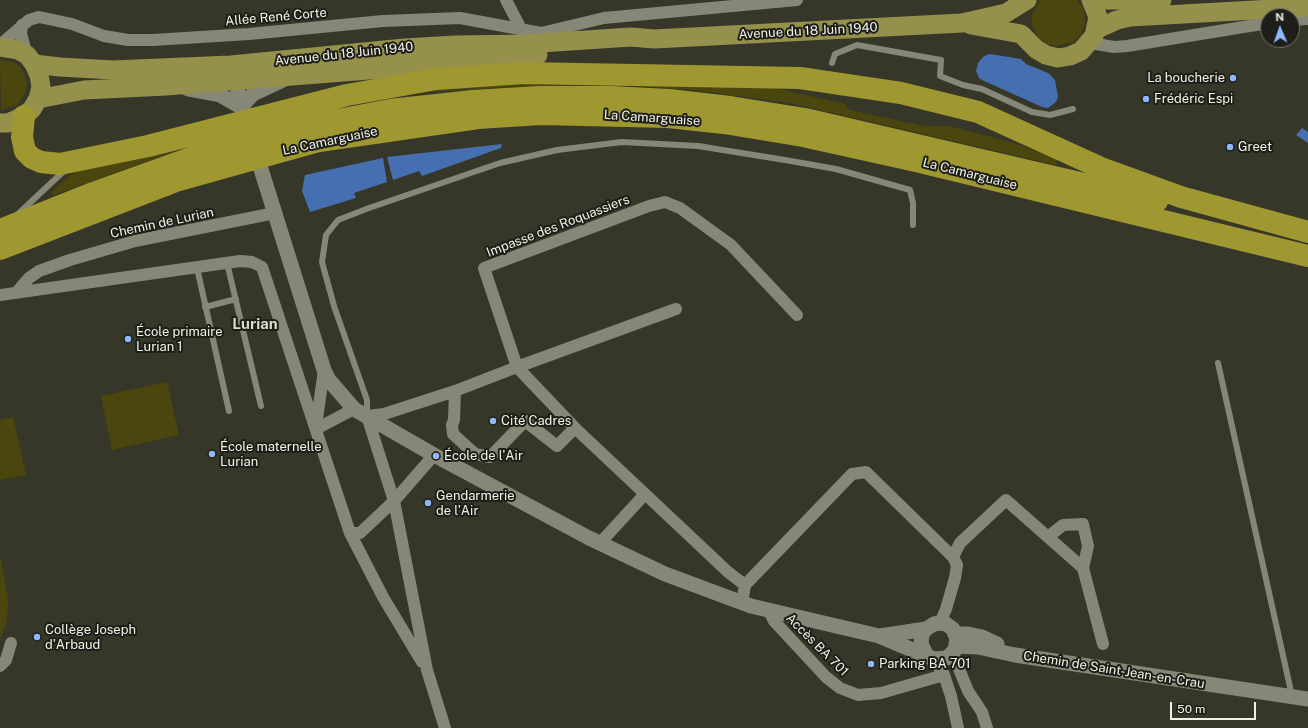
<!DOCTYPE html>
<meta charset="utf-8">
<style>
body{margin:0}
#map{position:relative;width:1308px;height:728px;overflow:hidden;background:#373729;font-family:"Public Sans",sans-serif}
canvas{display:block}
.north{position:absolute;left:1260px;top:8px;width:40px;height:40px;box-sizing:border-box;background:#1e1e18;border:1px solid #72726b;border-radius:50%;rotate:358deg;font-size:11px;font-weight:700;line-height:16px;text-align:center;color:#f1f1e8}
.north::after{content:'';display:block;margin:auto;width:14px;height:18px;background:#8db9fc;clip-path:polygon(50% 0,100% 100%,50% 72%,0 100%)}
.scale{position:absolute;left:1170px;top:702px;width:86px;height:18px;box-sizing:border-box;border:2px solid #f1f1e8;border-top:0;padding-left:5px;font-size:12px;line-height:14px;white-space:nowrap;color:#f1f1e8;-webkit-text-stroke:3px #1e1e18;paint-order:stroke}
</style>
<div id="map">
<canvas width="1308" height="728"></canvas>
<div class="north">N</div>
<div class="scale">50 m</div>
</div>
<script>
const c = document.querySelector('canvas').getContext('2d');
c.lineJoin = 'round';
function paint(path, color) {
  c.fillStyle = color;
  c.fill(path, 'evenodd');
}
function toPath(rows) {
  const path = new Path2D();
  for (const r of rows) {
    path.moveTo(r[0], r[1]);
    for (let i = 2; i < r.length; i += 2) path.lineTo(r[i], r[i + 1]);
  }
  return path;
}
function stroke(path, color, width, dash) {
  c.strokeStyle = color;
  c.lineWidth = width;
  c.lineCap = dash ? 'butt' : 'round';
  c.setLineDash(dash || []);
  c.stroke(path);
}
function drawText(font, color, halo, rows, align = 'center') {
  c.font = font + ' "Public Sans",sans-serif';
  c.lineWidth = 4;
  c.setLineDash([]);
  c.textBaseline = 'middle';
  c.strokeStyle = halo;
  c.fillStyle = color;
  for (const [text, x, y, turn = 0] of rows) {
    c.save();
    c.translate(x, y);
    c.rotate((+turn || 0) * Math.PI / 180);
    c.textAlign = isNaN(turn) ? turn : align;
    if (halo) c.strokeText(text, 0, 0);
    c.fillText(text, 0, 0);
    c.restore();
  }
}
const green = toPath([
 [1040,0,1077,0,1084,10,1085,19,1084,27,1080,35,1074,42,1056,46,1048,44,1040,39,1035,32,1032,24,1032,14],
 [0,60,14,62,21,68,25,75,27,84,26,92,17,105,1,110],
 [467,81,775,88,845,104,849,110,924,126,949,126,1014,143,1057,159,1056,165,790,103,694,90,630,86,533,86,428,92,366,102],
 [235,133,170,153,54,195,51,192,71,175,88,166],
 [167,382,179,435,112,450,101,396],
 [13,417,26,475,0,480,0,420],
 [0,556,8,599,7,621,0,640]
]);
const water = toPath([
 [990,54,1021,59,1026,64,1048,73,1055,80,1058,97,1056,102,1048,108,1042,107,982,80,979,78,976,71,978,63,984,56],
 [1302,128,1308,132,1308,143,1296,135],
 [502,144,501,148,422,176,419,171,393,180,387,157],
 [383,158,387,182,354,193,356,198,310,212,302,191,305,175]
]);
const service = toPath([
 [832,63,835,54,857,45,941,60,940,76,963,85,982,89,1032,112,1050,115,1073,109],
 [18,214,65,170],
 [227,263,261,406],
 [197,268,229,411],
 [205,307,236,299],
 [1218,363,1292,696],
 [367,414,367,400,334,306,322,262,326,235,338,220,369,208,500,163,557,150,622,142,698,146,785,160,836,169,910,190,913,203,913,225]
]);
const minor = toPath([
 [506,0,519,25,517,28],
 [1292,20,1308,19],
 [22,25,21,34,27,55],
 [1090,43,1114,47,1127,46,1268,23],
 [0,45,29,20,39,17,72,24,104,36,128,40,153,40,249,34,383,21,460,18,541,33,604,18,797,0],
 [17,292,29,278,39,271,70,260,135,241,275,213],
 [0,295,240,261,252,262,262,267,350,533,383,597,422,662],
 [676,309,517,367,484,268,649,206,665,202,680,208,731,245,797,315],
 [455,391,454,420,452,425,453,434,475,454,490,457,525,421,557,446,575,428],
 [316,426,324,370],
 [316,429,354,409],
 [350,533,360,533,394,501,434,455],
 [1048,537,1063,525,1083,524,1088,546,1083,568,1103,644],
 [600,543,645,494],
 [953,557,960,543,1006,500,1083,568],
 [745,585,852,474,866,472,953,557,957,565,955,578,946,609,940,623],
 [769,611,774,621,826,677,840,688,858,695,881,693,944,675],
 [953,654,968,691,982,712,987,728],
 [934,659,944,675,951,696,958,728],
 [0,666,6,660,11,643],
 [445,728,427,670,394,501,367,416,384,414,455,391,517,367,575,428,728,572,745,585,742,603]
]);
const tertiary = toPath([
 [232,70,249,129],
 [188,89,220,95,241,107],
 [241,107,253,94,283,80],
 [255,150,324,370,329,380,354,409,434,455,589,538,665,574,751,606,879,636,934,659,947,658,955,650,957,639,953,629,946,624,940,623,934,624,926,629,922,634,921,644,926,654],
 [956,634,968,634,982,637,997,644],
 [880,636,926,629],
 [957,646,978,647,1015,655,1308,699]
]);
const primary = toPath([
 [1104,0,1162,0],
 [971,25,1021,34,1036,49,1046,55,1058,58,1070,56,1081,51,1094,36,1098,17,1091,0],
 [1097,29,1117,20,1130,17,1308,7],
 [0,47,18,50,27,55,34,64,39,75,41,87,38,99,32,109,24,116,8,123,0,123],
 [34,64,60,67,113,70,231,65,405,48,455,45,525,44,631,37,654,39,962,23,1006,13,1027,0],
 [38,99,84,90,166,86,381,69,538,55]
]);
const motorway = toPath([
 [24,116,22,137,25,151,32,158,41,162,60,164,148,146,347,95,436,79,524,73,800,78,901,93,978,112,1101,168,1181,197,1308,232],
 [0,230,93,193,221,147,312,125,390,110,473,101,539,97,611,97,669,100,730,107,805,119,1157,201],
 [0,249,176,181,319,141,478,118,541,114,668,117,724,123,803,136,916,161,1308,256]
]);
const markers = [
 [1233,78,4,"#8db9fc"],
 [1146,99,4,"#8db9fc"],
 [1230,147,4,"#8db9fc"],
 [128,339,4,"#8db9fc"],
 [493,421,4,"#8db9fc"],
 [212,454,4,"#8db9fc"],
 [436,456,4,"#8db9fc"],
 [428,503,4,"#8db9fc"],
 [37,637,4,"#8db9fc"],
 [871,664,4,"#8db9fc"]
];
const streetNames = [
 ["Allée René Corte",276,17,-5],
 ["Avenue du 18 Juin 1940",808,31,-3],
 ["Avenue du 18 Juin 1940",344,54,-6],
 ["La Camarguaise",652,118,4],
 ["La Camarguaise",330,141,-12],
 ["La Camarguaise",970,174,14],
 ["Chemin de Lurian",162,223,-12],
 ["Impasse des Roquassiers",558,226,-21],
 ["Accès BA 701",817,645,45],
 ["Chemin de Saint-Jean-en-Crau",1114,670,9]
];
const poiNames = [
 ["La boucherie",1225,78,"right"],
 ["Frédéric Espi",1154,99],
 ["Greet",1238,147],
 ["École primaire",136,332],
 ["Lurian 1",136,347],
 ["Cité Cadres",501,421],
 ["École maternelle",220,447],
 ["Lurian",220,462],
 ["École de l'Air",444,456],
 ["Gendarmerie",436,496],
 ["de l'Air",436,511],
 ["Collège Joseph",45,630],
 ["d'Arbaud",45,645],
 ["Parking BA 701",879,664]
];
const quarterNames = [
 ["Lurian",255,324]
];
paint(green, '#4b460d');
paint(water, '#456fb0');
stroke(service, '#878777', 6);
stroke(minor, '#878777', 12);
stroke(tertiary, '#878777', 15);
stroke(primary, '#95914c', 19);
stroke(motorway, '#9f9730', 22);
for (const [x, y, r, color] of markers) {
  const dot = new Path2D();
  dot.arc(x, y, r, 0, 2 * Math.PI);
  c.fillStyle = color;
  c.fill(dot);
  stroke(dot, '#1e1e18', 1.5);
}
drawText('13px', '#f1f1e8', '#1e1e18', streetNames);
drawText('13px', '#f1f1e8', '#1e1e18', poiNames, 'left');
drawText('bold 15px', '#dbdac9', '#1e1e18', quarterNames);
</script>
